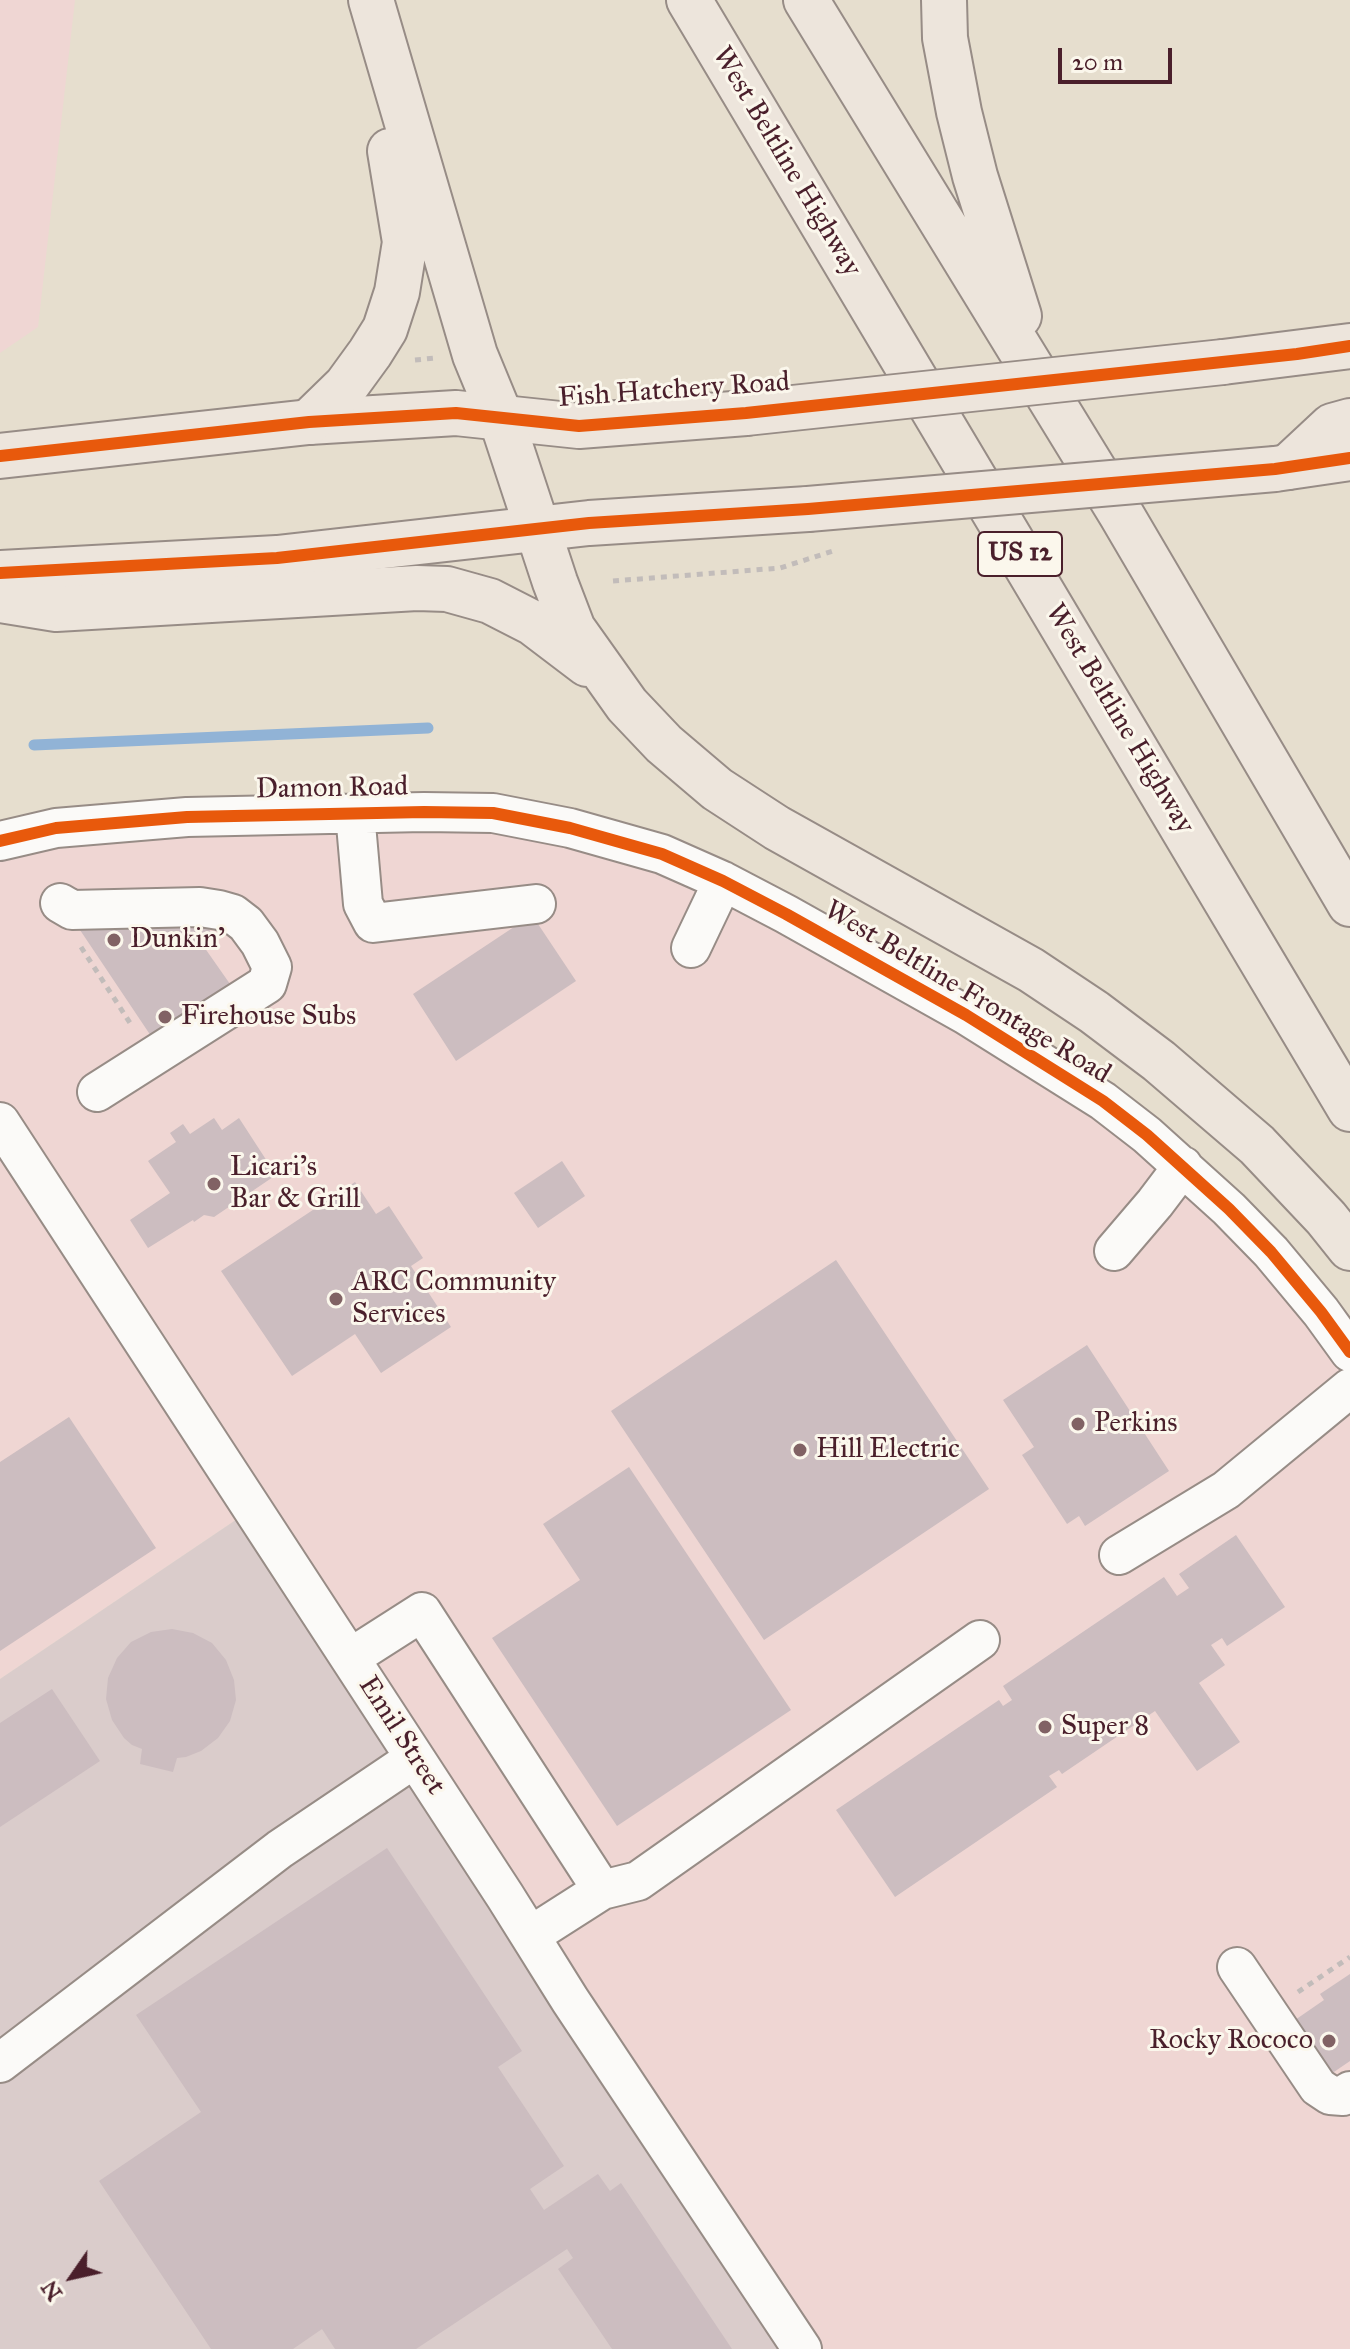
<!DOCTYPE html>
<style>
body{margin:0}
#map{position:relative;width:1350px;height:2349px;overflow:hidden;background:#e6dece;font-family:"IM FELL Great Primer",serif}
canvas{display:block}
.north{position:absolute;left:32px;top:2237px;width:80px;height:80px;-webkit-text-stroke:6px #fbf7ec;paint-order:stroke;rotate:236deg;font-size:22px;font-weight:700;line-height:32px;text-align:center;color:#4a1f2b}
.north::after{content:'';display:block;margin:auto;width:28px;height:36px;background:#4a1f2b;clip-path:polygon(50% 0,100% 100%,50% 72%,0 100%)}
.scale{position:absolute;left:1058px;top:48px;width:114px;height:36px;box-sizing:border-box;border:4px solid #4a1f2b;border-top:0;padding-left:10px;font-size:24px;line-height:28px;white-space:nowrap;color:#4a1f2b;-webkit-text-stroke:6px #fbf7ec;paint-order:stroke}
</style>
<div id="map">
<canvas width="1350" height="2349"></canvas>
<div class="north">N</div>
<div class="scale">20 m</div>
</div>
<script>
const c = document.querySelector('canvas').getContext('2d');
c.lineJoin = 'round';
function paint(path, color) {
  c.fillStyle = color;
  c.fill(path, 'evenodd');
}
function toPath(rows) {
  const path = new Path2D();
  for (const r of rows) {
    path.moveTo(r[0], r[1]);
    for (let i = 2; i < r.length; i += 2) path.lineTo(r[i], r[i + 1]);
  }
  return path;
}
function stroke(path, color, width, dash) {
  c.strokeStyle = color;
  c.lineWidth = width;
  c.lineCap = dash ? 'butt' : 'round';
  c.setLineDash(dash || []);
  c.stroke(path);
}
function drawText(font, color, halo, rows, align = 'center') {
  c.font = font + ' "IM FELL Great Primer",serif';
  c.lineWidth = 6;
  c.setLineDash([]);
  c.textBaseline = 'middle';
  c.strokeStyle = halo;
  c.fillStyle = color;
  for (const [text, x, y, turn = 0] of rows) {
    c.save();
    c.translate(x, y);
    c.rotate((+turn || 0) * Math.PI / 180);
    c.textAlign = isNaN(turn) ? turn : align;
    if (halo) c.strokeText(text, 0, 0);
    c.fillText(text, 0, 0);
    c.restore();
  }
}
const built = toPath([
 [0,0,75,0,38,327,0,353],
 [257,814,618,840,1103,1101,1350,1352,1350,2349,802,2349,252,1509,0,1679,0,841]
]);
const industrial = toPath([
 [252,1509,802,2349,0,2349,0,1679]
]);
const stream = toPath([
 [34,745,428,728]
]);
const building = toPath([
 [532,915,576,981,456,1061,413,994],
 [200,918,214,936,202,944,237,994,157,1045,80,930,96,920],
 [214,1118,222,1130,239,1118,276,1175,214,1217,204,1215,194,1222,193,1220,148,1248,130,1220,170,1193,148,1161,176,1142,170,1133,183,1124,190,1134],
 [562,1161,585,1196,538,1228,514,1193],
 [355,1182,376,1214,389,1206,423,1258,411,1266,451,1327,381,1373,355,1334,292,1376,221,1271],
 [836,1260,989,1489,764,1640,611,1411],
 [1087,1345,1169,1471,1085,1526,1079,1516,1067,1524,1022,1455,1034,1447,1003,1400],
 [69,1417,156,1548,0,1651,0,1462],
 [629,1467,791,1710,617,1826,492,1638,580,1580,543,1524],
 [1236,1535,1285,1607,1227,1646,1222,1638,1211,1645,1225,1665,1199,1683,1240,1742,1197,1771,1155,1711,1062,1774,1059,1770,1049,1776,1057,1787,895,1897,836,1810,999,1700,1003,1706,1012,1700,1003,1686,1164,1577,1177,1596,1189,1588,1179,1574],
 [172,1629,193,1633,212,1643,226,1660,234,1680,236,1700,230,1721,218,1738,201,1751,186,1757,177,1758,173,1772,140,1764,142,1749,132,1745,124,1738,112,1720,106,1699,108,1678,117,1658,131,1642,151,1632],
 [52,1689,100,1761,0,1827,0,1723],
 [387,1848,522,2051,498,2067,564,2166,530,2189,544,2210,598,2174,610,2191,621,2183,732,2349,612,2349,558,2269,573,2258,567,2249,416,2349,335,2349,322,2329,293,2349,211,2349,99,2181,201,2112,136,2015],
 [1350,1974,1350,2061,1331,2074,1295,2020,1324,2000,1320,1994]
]);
const path = toPath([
 [415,360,436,358],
 [613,581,780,568,833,551],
 [81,947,132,1026],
 [1298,1992,1350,1957]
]);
const minor = toPath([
 [355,813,363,904,373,923,536,904],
 [0,841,56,828,187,817,424,812,493,813,570,828,662,854,723,881,786,914,966,1015,1103,1101,1147,1135,1229,1209,1271,1252,1321,1312,1350,1352],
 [60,903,72,910,200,907,219,910,233,914,246,924,260,943,272,967,267,984,97,1092],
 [691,948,723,881],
 [0,1122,505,1896,570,2000,802,2349],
 [1114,1251,1155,1203,1183,1166],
 [1119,1555,1226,1490,1350,1388],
 [350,1658,422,1612,602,1890],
 [530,1936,602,1890,638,1881,980,1640],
 [1237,1967,1318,2087,1330,2095,1343,2096,1350,2091],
 [0,2063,280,1849,415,1758]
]);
const major = toPath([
 [1223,362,1350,346],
 [0,456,309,422,456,413,579,426,746,413],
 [1275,469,1350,458],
 [0,573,277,558,589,523,808,509]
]);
const highway = toPath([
 [371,0,475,355,501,418,555,582,573,629,627,705,664,744,717,789,777,828,1031,970,1094,1012,1159,1061,1257,1145,1326,1218,1350,1248],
 [689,0,1350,1109],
 [806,0,1121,514,1350,904],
 [944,0,945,38,959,112,975,176,1019,316],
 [309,422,346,386,370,353,385,329,397,292,405,242,390,151],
 [1288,467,1332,426,1350,421],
 [0,600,56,609,417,588,447,589,490,601,533,623,587,664]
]);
const majorBridge = toPath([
 [746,413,1223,362],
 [808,509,1275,469]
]);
const cycleway = toPath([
 [0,456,309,422,456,413,579,426,746,413,1297,354,1350,346],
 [0,573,277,558,589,523,808,509,1275,469,1350,458],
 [0,841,56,828,187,817,424,812,493,813,570,828,662,854,723,881,786,914,966,1015,1103,1101,1147,1135,1229,1209,1271,1252,1321,1312,1350,1352]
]);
const markers = [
 [114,940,8,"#816264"],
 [165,1017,8,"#816264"],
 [214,1184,8,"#816264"],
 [336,1299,8,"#816264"],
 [1078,1424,8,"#816264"],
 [800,1450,8,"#816264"],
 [1045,1727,8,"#816264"],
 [1329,2041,8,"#816264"]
];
const shields = [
 [1020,554,84]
];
const shieldNames = [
 ["US 12",1020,554]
];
const streetNames = [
 ["West Beltline Highway",786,162,59],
 ["Fish Hatchery Road",674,391,-4],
 ["West Beltline Highway",1119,719,59],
 ["Damon Road",332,789,-1],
 ["West Beltline Frontage Road",967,993,31],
 ["Emil Street",401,1736,57]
];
const poiNames = [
 ["Dunkin'",130,940],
 ["Firehouse Subs",181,1017],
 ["Licari's",230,1168],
 ["Bar & Grill",230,1200],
 ["ARC Community",352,1283],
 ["Services",352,1315],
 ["Perkins",1094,1424],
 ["Hill Electric",816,1450],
 ["Super 8",1061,1727],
 ["Rocky Rococo",1313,2041,"right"]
];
paint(built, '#efd6d3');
paint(industrial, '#dacccb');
stroke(stream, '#91b3d6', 11);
paint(building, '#ccbdc0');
stroke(minor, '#978c86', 42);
stroke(major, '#978c86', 48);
stroke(highway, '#978c86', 48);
stroke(path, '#c2bcba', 5, [6, 6]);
stroke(minor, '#fbfaf8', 38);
stroke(major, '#ede5dc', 44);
stroke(highway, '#ede5dc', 44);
stroke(majorBridge, '#978c86', 48, []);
stroke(majorBridge, '#ede5dc', 44);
stroke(cycleway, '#e8590c', 12);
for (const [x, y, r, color] of markers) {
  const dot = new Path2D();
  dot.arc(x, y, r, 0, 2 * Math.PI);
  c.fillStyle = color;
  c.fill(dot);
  stroke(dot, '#fbf7ec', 3);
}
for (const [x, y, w] of shields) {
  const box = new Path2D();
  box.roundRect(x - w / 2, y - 22, w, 44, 6);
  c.fillStyle = '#fbf7ec';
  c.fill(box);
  stroke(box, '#4a1f2b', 2);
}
drawText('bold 26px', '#4a1f2b', null, shieldNames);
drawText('28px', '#4a1f2b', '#fbf7ec', streetNames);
drawText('28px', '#4a1f2b', '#fbf7ec', poiNames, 'left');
</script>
